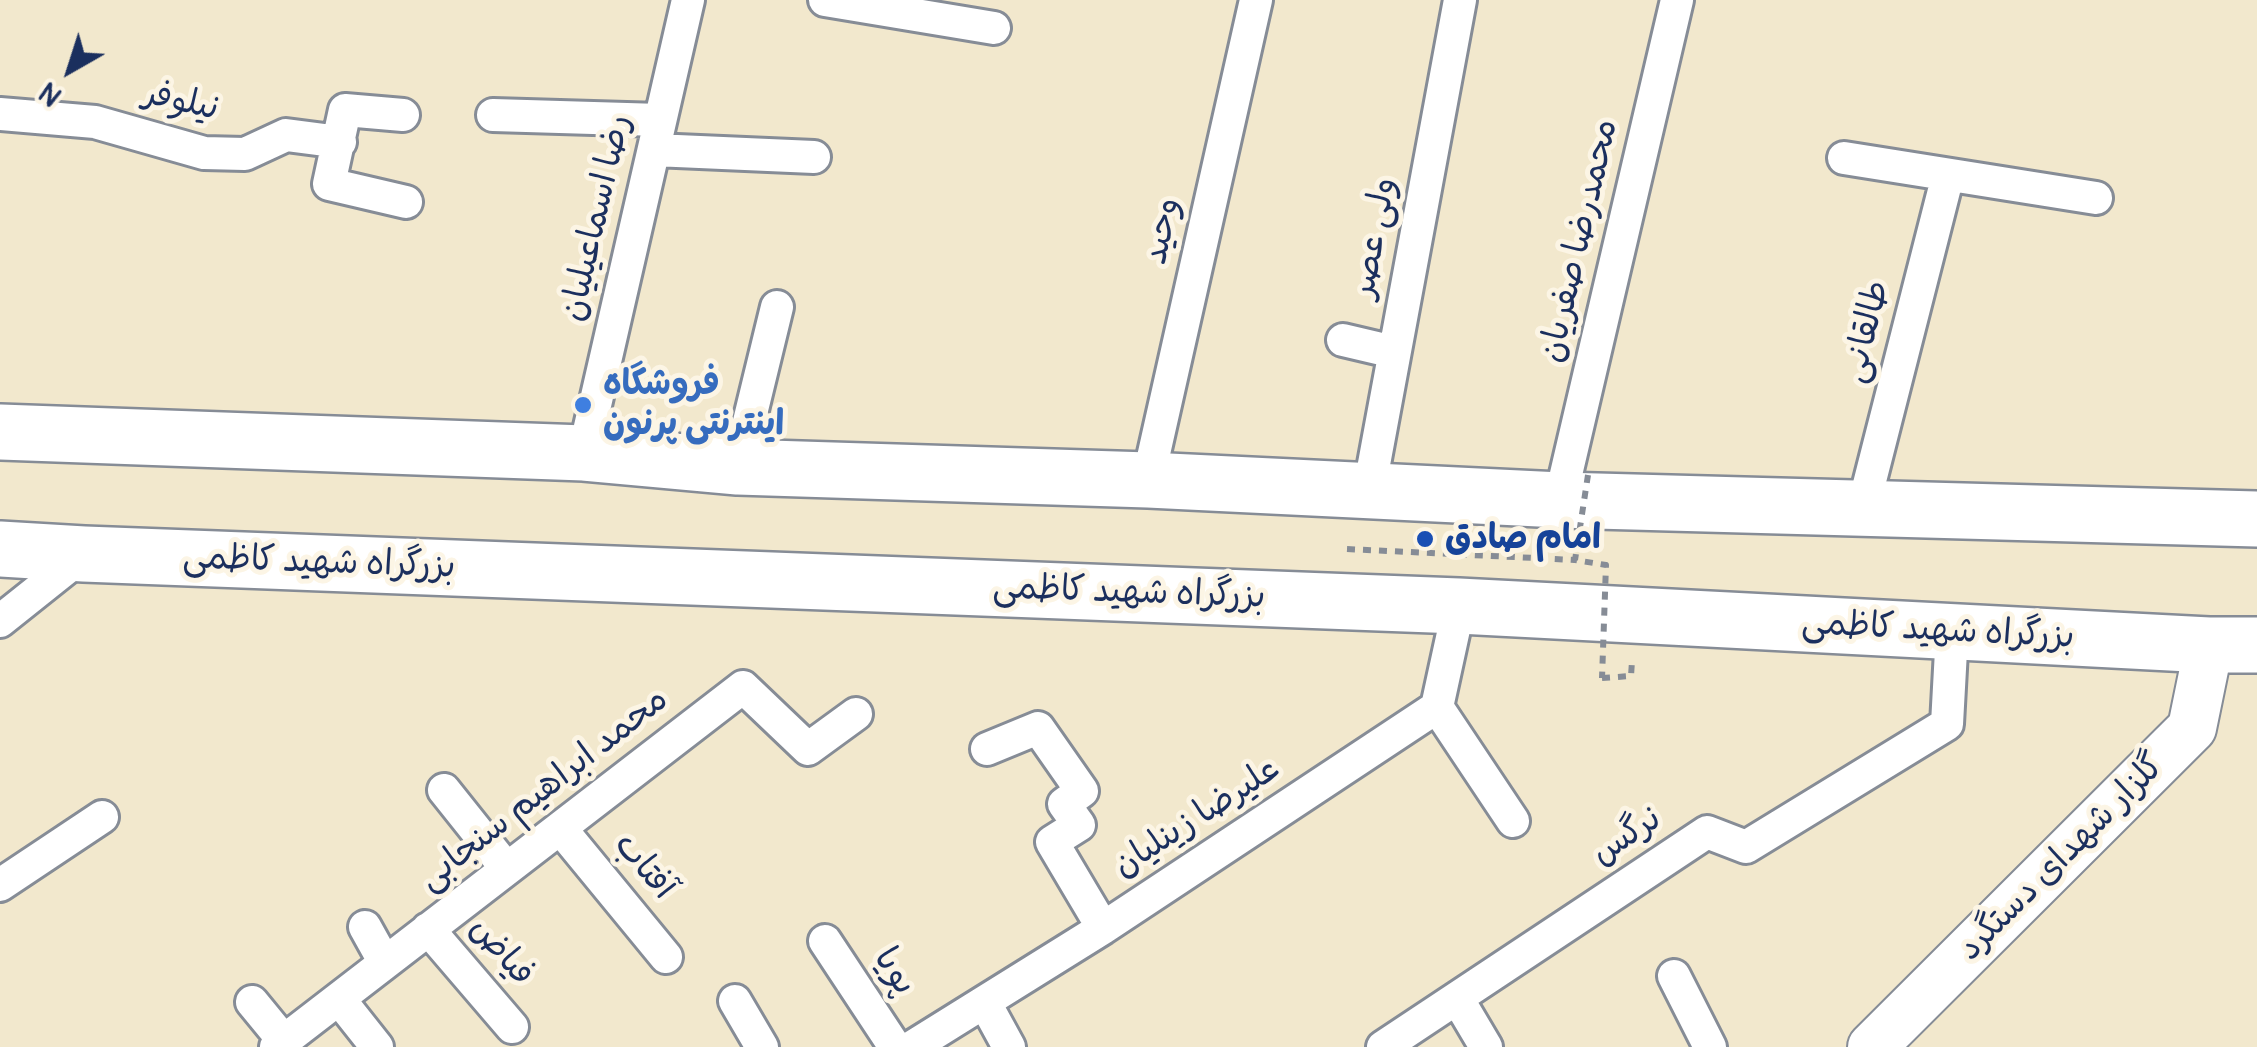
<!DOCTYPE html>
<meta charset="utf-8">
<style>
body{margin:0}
#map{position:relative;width:2257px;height:1047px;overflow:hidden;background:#f2e8cd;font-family:Pangolin,sans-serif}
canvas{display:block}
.north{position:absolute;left:20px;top:20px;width:100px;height:100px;-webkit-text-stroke:8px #fcf5e5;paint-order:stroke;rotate:219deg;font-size:28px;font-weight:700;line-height:40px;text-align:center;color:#1b2f5e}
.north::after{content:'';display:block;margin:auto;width:35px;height:45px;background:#1b2f5e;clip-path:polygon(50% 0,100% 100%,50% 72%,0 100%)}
</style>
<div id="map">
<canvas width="2257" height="1047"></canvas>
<div class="north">N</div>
</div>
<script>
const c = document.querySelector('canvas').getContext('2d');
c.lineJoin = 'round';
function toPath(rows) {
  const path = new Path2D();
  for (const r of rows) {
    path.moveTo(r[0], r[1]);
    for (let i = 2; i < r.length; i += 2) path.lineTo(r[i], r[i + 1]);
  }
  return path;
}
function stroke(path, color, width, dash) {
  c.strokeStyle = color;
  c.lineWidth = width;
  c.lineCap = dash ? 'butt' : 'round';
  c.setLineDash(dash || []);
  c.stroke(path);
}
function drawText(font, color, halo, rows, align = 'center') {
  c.font = font + ' Pangolin,"Playpen Sans Arabic",sans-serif';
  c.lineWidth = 10;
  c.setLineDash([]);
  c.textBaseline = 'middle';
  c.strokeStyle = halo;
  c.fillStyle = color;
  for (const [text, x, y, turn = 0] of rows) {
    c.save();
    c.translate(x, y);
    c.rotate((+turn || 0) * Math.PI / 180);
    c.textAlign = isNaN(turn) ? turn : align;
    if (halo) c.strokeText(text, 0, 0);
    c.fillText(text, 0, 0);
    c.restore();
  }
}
const path = toPath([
 [1347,549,1575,560],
 [1602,678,1631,676,1632,661]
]);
const street = toPath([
 [825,0,994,28],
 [0,114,95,122,204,153,245,154,286,135,340,142],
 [403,115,345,110,329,184,406,202],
 [493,115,660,120],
 [654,150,814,157],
 [1844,158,2096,198],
 [1343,340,1394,352],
 [584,453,688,0],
 [738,467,777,307],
 [1148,480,1256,0],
 [1369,491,1460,0],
 [1560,500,1677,0],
 [1863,508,1948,175],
 [0,621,84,554],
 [1437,707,1513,821],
 [987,749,1038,728,1082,791,1064,804,1079,825,1052,842,1103,928],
 [444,790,507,869],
 [560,828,666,957],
 [0,885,102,817],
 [365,927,385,963],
 [428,929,512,1027],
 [825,941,895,1047],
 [1674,976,1710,1047],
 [1457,998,1486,1047],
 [339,999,377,1047],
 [735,1001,762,1047],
 [252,1002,284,1041],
 [985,1003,1009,1047],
 [276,1047,743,687,808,749,856,714],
 [912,1047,1103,928,1437,707,1459,606],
 [1383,1047,1707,832,1746,847,1947,724,1952,632]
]);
const secondary = toPath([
 [1872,1047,2192,728,2209,645]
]);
const highway = toPath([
 [0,432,584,453,738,467,1148,480,1560,500,2257,519],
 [0,549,84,554,1459,606,2209,645,2257,645]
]);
const pathBridge = toPath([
 [1588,475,1575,560,1606,565,1602,678]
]);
const markers = [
 [583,405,10,"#3f7fe0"],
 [1425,539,10,"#1a4fb4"]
];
const streetNames = [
 ["نیلوفر",181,102,13],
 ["رضا اسماعیلیان",597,218,-77],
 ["وحید",1163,231,-77],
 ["ولی عصر",1375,238,-79],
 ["محمدرضا صفریان",1580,241,-77],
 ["طالقانی",1867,332,-76],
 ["بزرگراه شهید کاظمی",319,563,2],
 ["بزرگراه شهید کاظمی",1129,593,2],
 ["بزرگراه شهید کاظمی",1938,631,3],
 ["محمد ابراهیم سنجابی",544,790,-38],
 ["علیرضا زینلیان",1197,818,-33],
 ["نرگس",1627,837,-34],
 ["گلزار شهدای دستگرد",2062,858,-45],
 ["آفتاب",644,867,50],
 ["فیاض",501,952,49],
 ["پویا",894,972,57]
];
const shopNames = [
 ["فروشگاه",603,385],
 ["اینترنتی پرنون",603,425]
];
const transitNames = [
 ["امام صادق",1445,539]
];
stroke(street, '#868c96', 38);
stroke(secondary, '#868c96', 52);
stroke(highway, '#868c96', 60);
stroke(path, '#868c96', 6, [8, 8]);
stroke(street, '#fff', 32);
stroke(secondary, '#fff', 48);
stroke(highway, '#fff', 55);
stroke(pathBridge, '#868c96', 6, [8, 8]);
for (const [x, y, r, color] of markers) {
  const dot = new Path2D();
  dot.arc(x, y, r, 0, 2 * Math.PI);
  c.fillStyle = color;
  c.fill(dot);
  stroke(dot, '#fcf5e5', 4);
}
drawText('35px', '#1b2f5e', '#fcf5e5', streetNames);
drawText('bold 35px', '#366cbe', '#fcf5e5', shopNames, 'left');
drawText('bold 35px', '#164399', '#fcf5e5', transitNames, 'left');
</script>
